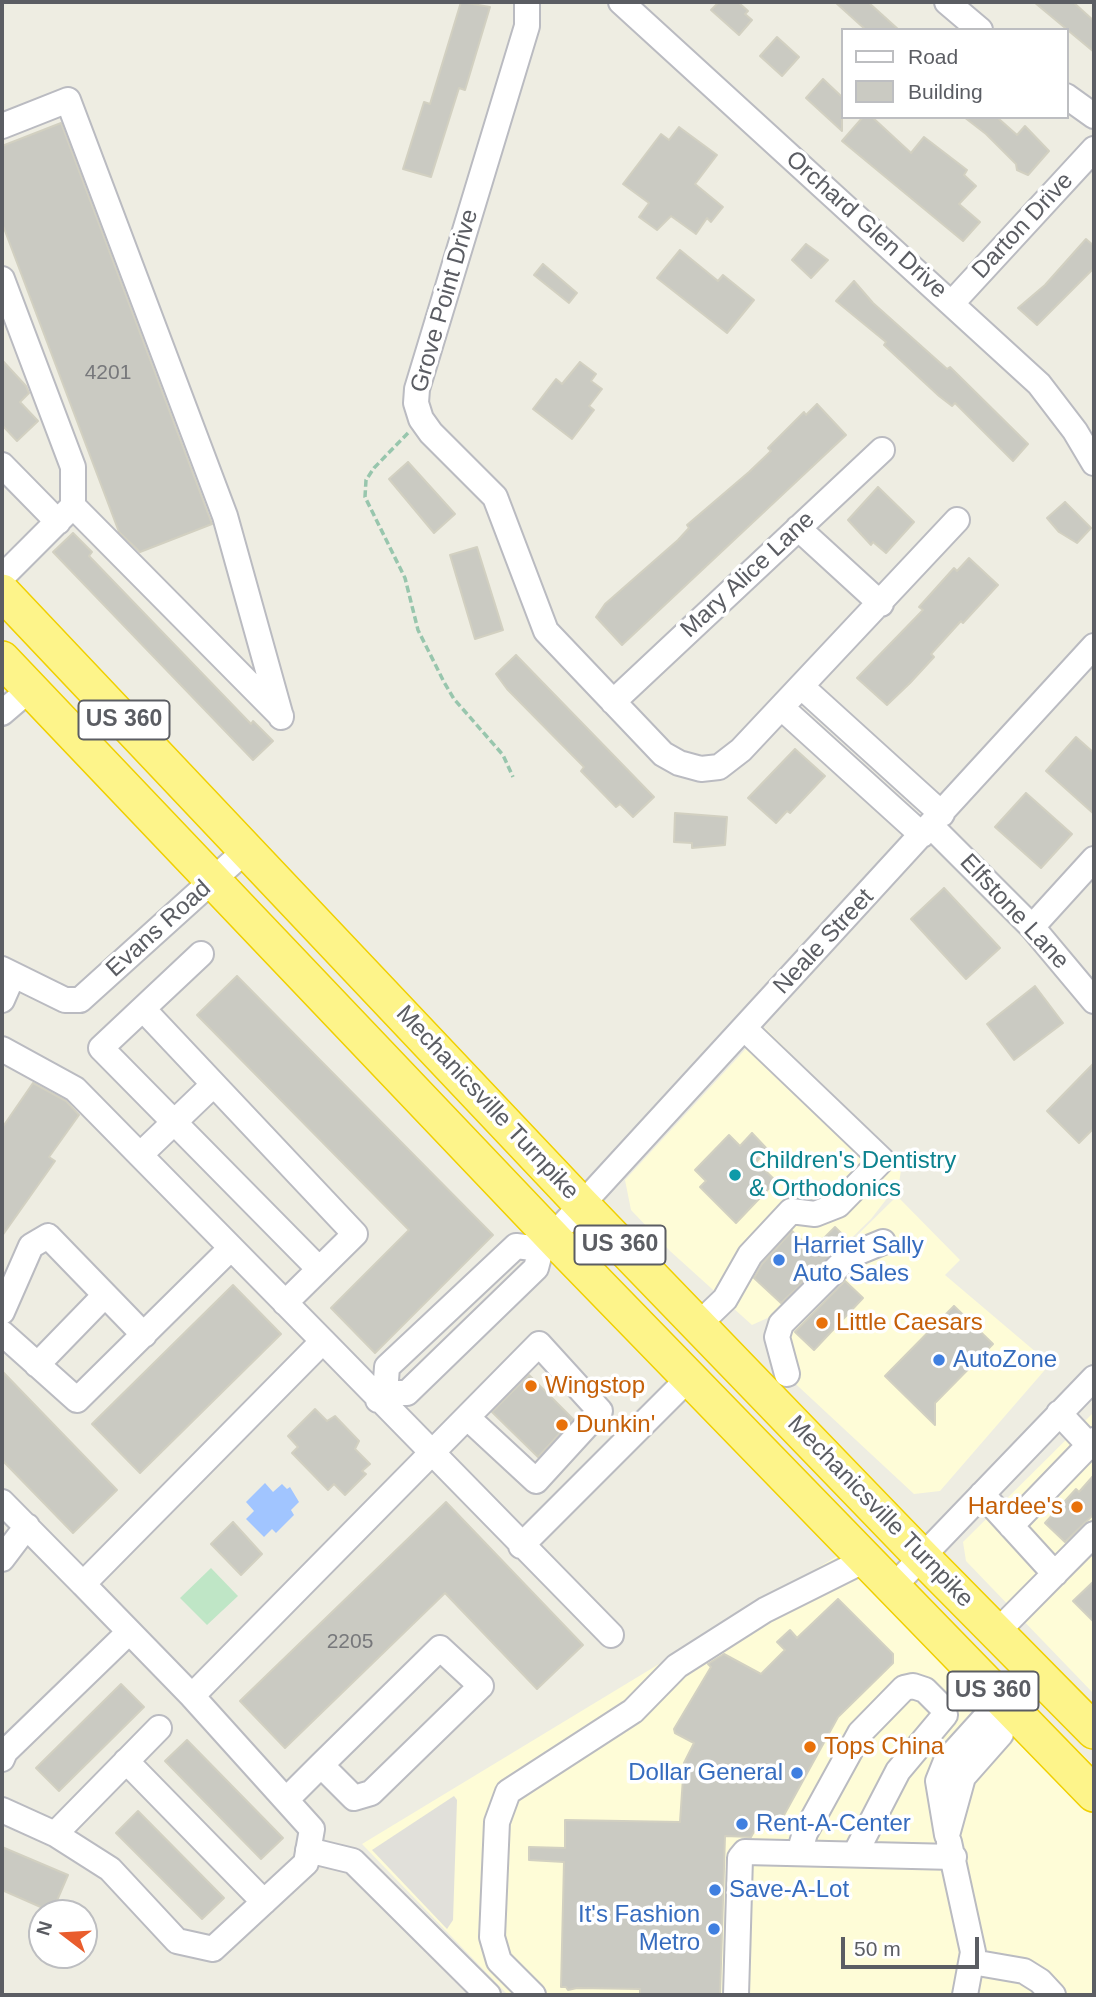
<!DOCTYPE html>
<style>
body{margin:0}
#map{position:relative;width:1096px;height:1997px;overflow:hidden;background:#eeede2;font-family:Arial,sans-serif}
canvas{display:block}
.frame{position:absolute;inset:0;border:4px solid #5b5d63;pointer-events:none}
.legend{position:absolute;left:841px;top:28px;width:228px;height:91px;box-sizing:border-box;background:#fff;border:2px solid #bdbec1;margin:0;padding:9px 12px;list-style:none;font-size:21px;color:#5b5d63}
.legend li{display:flex;align-items:center;gap:14px;height:35px}
.legend b{width:35px;border:2px solid #bdbec1}
.north{position:absolute;left:28px;top:1899px;width:70px;height:70px;box-sizing:border-box;background:#fff;border:2px solid #bdbec1;border-radius:50%;rotate:287deg;font-size:19px;font-weight:700;line-height:28px;text-align:center;color:#5b5d63}
.north::after{content:'';display:block;margin:auto;width:24px;height:32px;background:#e95d2d;clip-path:polygon(50% 0,100% 100%,50% 72%,0 100%)}
.scale{position:absolute;left:841px;top:1937px;width:138px;height:32px;box-sizing:border-box;border:4px solid #5b5d63;border-top:0;padding-left:9px;font-size:21px;line-height:24px;white-space:nowrap;color:#5b5d63;-webkit-text-stroke:5px #fff;paint-order:stroke}
</style>
<div id="map">
<canvas width="1096" height="1997"></canvas>
<div class="frame"></div>
<ul class="legend">
<li><b style="height:9px;background:#fff"></b>Road</li>
<li><b style="height:19px;background:#cacac2"></b>Building</li>
</ul>
<div class="north">N</div>
<div class="scale">50 m</div>
</div>
<script>
const c = document.querySelector('canvas').getContext('2d');
c.lineJoin = 'round';
function paint(path, color) {
  c.fillStyle = color;
  c.fill(path, 'evenodd');
}
function toPath(rows) {
  const path = new Path2D();
  for (const r of rows) {
    path.moveTo(r[0], r[1]);
    for (let i = 2; i < r.length; i += 2) path.lineTo(r[i], r[i + 1]);
  }
  return path;
}
function stroke(path, color, width, dash) {
  c.strokeStyle = color;
  c.lineWidth = width;
  c.lineCap = dash ? 'butt' : 'round';
  c.setLineDash(dash || []);
  c.stroke(path);
}
function drawText(font, color, halo, rows, align = 'center') {
  c.font = font + ' Arial,sans-serif';
  c.lineWidth = 7;
  c.setLineDash([]);
  c.textBaseline = 'middle';
  c.strokeStyle = halo;
  c.fillStyle = color;
  for (const [text, x, y, turn = 0] of rows) {
    c.save();
    c.translate(x, y);
    c.rotate((+turn || 0) * Math.PI / 180);
    c.textAlign = isNaN(turn) ? turn : align;
    if (halo) c.strokeText(text, 0, 0);
    c.fillText(text, 0, 0);
    c.restore();
  }
}
const commercial = toPath([
 [765,1028,902,1164,899,1183,871,1219,772,1316,752,1325,670,1251,631,1210,625,1180],
 [897,1196,960,1260,945,1275,1050,1364,940,1491,914,1494,771,1361,767,1324],
 [1092,1414,1094,1414,1094,1694,966,1561,963,1542],
 [867,1538,1094,1766,1094,1995,508,1995,362,1844]
]);
const industrial = toPath([
 [454,1796,457,1800,453,1920,447,1929,372,1850]
]);
const green = toPath([
 [211,1568,238,1596,207,1625,180,1598]
]);
const water = toPath([
 [265,1483,273,1492,282,1484,287,1489,290,1487,299,1502,291,1510,294,1515,276,1533,272,1529,264,1537,246,1519,254,1511,246,1502]
]);
const building = toPath([
 [461,2,490,7,465,90,459,88,431,177,403,169,424,102,430,104,461,2],
 [719,2,738,2,748,11,745,14,752,20,739,35,711,10,719,2],
 [835,2,868,2,899,30,866,30,835,2],
 [1034,2,1073,2,1094,21,1094,52,1034,2],
 [777,37,799,57,782,76,760,56,777,37],
 [823,79,842,97,842,131,806,98,823,79],
 [863,117,872,117,911,153,924,137,967,170,964,175,976,186,959,204,980,222,963,241,842,141,863,117],
 [964,117,1001,117,999,119,1017,135,1025,126,1049,151,1028,175,1017,170,1016,164,986,134,964,117],
 [61,123,212,524,140,552,119,532,2,223,2,146,61,123],
 [679,127,717,155,695,184,723,207,711,222,707,218,696,234,671,216,657,230,639,217,649,203,623,184,661,134,669,140,679,127],
 [1086,239,1094,246,1094,268,1037,325,1018,308,1045,285,1086,239],
 [806,244,828,260,811,278,792,260,806,244],
 [680,250,718,281,723,275,754,300,727,333,657,278,680,250],
 [543,264,577,293,569,303,534,275,543,264],
 [854,281,873,303,947,369,950,367,1028,444,1013,461,955,403,952,406,939,396,884,345,886,342,836,301,854,281],
 [2,360,26,386,29,393,20,402,38,421,17,441,2,425,2,360],
 [580,362,596,374,591,381,602,389,589,406,594,410,572,439,533,409,556,379,562,384,580,362],
 [817,404,846,435,622,645,596,617,605,604,678,540,689,528,687,525,749,472,771,451,768,448,804,412,806,415,817,404],
 [408,462,455,514,434,533,389,479,408,462],
 [878,487,914,522,886,553,873,542,871,545,848,520,878,487],
 [1065,502,1091,528,1077,543,1059,532,1047,518,1065,502],
 [73,533,92,552,89,556,251,724,253,721,273,741,253,760,53,552,73,533],
 [477,547,503,630,475,639,450,555,477,547],
 [969,558,998,585,963,623,961,621,931,654,934,657,910,683,887,705,857,678,923,610,919,607,954,568,957,571,969,558],
 [516,655,654,797,633,817,620,804,616,807,581,771,584,767,507,689,496,674,516,655],
 [1076,737,1094,753,1094,814,1046,771,1076,737],
 [795,749,825,776,790,813,787,811,776,823,748,798,795,749],
 [1026,793,1072,834,1041,868,995,827,1026,793],
 [675,813,727,817,725,845,692,848,692,843,674,842,675,813],
 [944,888,1000,948,966,979,911,919,944,888],
 [237,976,493,1235,375,1353,331,1308,409,1230,197,1015,237,976],
 [1035,986,1063,1023,1014,1060,987,1024,1035,986],
 [1094,1063,1094,1128,1079,1143,1047,1111,1094,1063],
 [33,1083,66,1101,79,1115,49,1157,55,1161,2,1236,2,1128,33,1083],
 [752,1133,768,1150,756,1162,776,1181,736,1223,700,1187,706,1181,695,1170,729,1135,740,1146,752,1133],
 [835,1227,848,1240,781,1303,754,1278,762,1264,792,1231,812,1250,835,1227],
 [845,1281,863,1298,814,1350,795,1332,845,1281],
 [233,1285,281,1334,140,1473,92,1424,233,1285],
 [954,1306,993,1344,935,1403,935,1425,885,1376,954,1306],
 [2,1371,117,1490,73,1533,2,1460,2,1371],
 [529,1375,573,1419,538,1457,492,1412,529,1375],
 [315,1409,327,1421,335,1416,359,1441,355,1449,370,1464,362,1471,366,1474,345,1495,334,1484,328,1490,292,1453,298,1447,288,1436,315,1409],
 [1094,1475,1094,1514,1065,1542,1045,1523,1076,1489,1079,1492,1094,1475],
 [446,1502,583,1645,537,1689,445,1593,285,1748,240,1701,446,1502],
 [233,1522,262,1554,241,1575,211,1544,233,1522],
 [1094,1581,1094,1622,1073,1601,1094,1581],
 [838,1599,893,1654,893,1663,838,1717,778,1826,762,1817,751,1837,725,1836,720,1995,640,1995,640,1989,577,1988,568,1990,566,1987,561,1987,564,1862,529,1860,529,1847,565,1848,565,1820,680,1822,684,1763,694,1743,675,1733,674,1729,711,1667,708,1664,724,1654,761,1674,785,1650,777,1642,790,1630,797,1638,838,1599],
 [121,1684,144,1707,59,1791,36,1768,121,1684],
 [187,1740,283,1838,261,1859,165,1761,187,1740],
 [138,1811,224,1898,202,1919,116,1833,138,1811],
 [2,1847,68,1875,52,1912,2,1890,2,1847]
]);
const path = toPath([
 [408,433,374,468,366,480,365,497,405,578,418,630,444,682,454,699,503,755,513,777]
]);
const minor = toPath([
 [527,2,527,26,417,389,416,403,421,419,431,433,495,497,546,631,663,754,679,763,701,769,719,767,741,750,957,520],
 [621,2,1039,384,1075,431,1094,463],
 [947,2,980,30],
 [1066,96,1094,116],
 [2,126,68,100,225,516,281,717],
 [2,279,73,467,73,506],
 [952,303,1094,149],
 [2,465,58,522],
 [798,528,881,604],
 [2,577,73,506,281,716],
 [802,687,942,814],
 [613,702,882,450],
 [782,708,922,835],
 [2,713,30,689],
 [931,826,1032,927,1094,1001],
 [1032,927,1094,859],
 [201,954,101,1048,319,1269],
 [2,969,65,1000,80,1000,245,851],
 [2,1000,13,975],
 [143,1009,355,1234,285,1303],
 [2,1049,75,1089,323,1341],
 [140,1155,213,1085],
 [2,1312,31,1246,48,1236,144,1335],
 [698,1325,725,1299,750,1255,791,1211,815,1214,838,1205,882,1160,744,1028],
 [2,1333,77,1400,231,1248],
 [37,1365,105,1295],
 [787,1374,777,1337,781,1324,849,1256,883,1242],
 [385,1393,387,1367,516,1246,541,1249],
 [378,1400,385,1393,407,1393,536,1268,541,1249,1094,646],
 [1059,1413,1089,1445],
 [982,1494,1055,1574],
 [2,1502,83,1584],
 [1011,1526,1094,1440],
 [521,1546,689,1378],
 [2,1559,27,1526],
 [892,1588,1094,1378],
 [997,1632,1094,1534],
 [192,1696,539,1344,600,1411,536,1481,469,1419],
 [1000,1714,1001,1734,963,1777,947,1835,938,1781,946,1761,984,1719,1000,1714,1037,1672],
 [2,1759,5,1752,129,1632],
 [126,1761,264,1902],
 [286,1800,321,1765,440,1648,481,1686,371,1793,354,1798,321,1765],
 [2,1810,55,1834,110,1869,177,1941,213,1949,306,1863,312,1829,192,1696,83,1584,323,1341,611,1635],
 [55,1834,159,1728],
 [949,1842,973,1952,965,1995],
 [308,1850,353,1861,488,1995],
 [799,1853,805,1833,860,1733,904,1688,913,1686,925,1690,943,1708,945,1715,898,1771,855,1854],
 [972,1962,1024,1971,1040,1981,1053,1995],
 [533,1995,499,1961,492,1937,497,1822,508,1792,633,1711,677,1666,765,1610,865,1560],
 [736,1995,740,1858,745,1852,954,1857]
]);
const highway = toPath([
 [2,592,582,1205,922,1557,1094,1731],
 [2,659,560,1245,1094,1794]
]);
const markers = [
 [735,1175,7,"#0f9aa8"],
 [779,1260,7,"#3f7fe0"],
 [822,1323,7,"#e8710a"],
 [939,1360,7,"#3f7fe0"],
 [531,1386,7,"#e8710a"],
 [562,1425,7,"#e8710a"],
 [1077,1507,7,"#e8710a"],
 [810,1747,7,"#e8710a"],
 [797,1773,7,"#3f7fe0"],
 [742,1824,7,"#3f7fe0"],
 [715,1890,7,"#3f7fe0"],
 [714,1929,7,"#3f7fe0"]
];
const numberNames = [
 ["4201",108,373],
 ["2205",350,1642]
];
const shields = [
 [124,720,91],
 [620,1245,91],
 [993,1691,91]
];
const shieldNames = [
 ["US 360",124,720],
 ["US 360",620,1245],
 ["US 360",993,1691]
];
const streetNames = [
 ["Orchard Glen Drive",866,225,42],
 ["Darton Drive",1023,226,-47],
 ["Grove Point Drive",445,301,-74],
 ["Mary Alice Lane",748,575,-43],
 ["Elfstone Lane",1014,912,47],
 ["Evans Road",159,929,-42],
 ["Neale Street",824,942,-47],
 ["Mechanicsville Turnpike",487,1103,47],
 ["Mechanicsville Turnpike",880,1512,46]
];
const cultureNames = [
 ["Children's Dentistry",749,1161],
 ["& Orthodonics",749,1189]
];
const shopNames = [
 ["Harriet Sally",793,1246],
 ["Auto Sales",793,1274],
 ["AutoZone",953,1360],
 ["Dollar General",783,1773,"right"],
 ["Rent-A-Center",756,1824],
 ["Save-A-Lot",729,1890],
 ["It's Fashion",700,1915,"right"],
 ["Metro",700,1943,"right"]
];
const foodNames = [
 ["Little Caesars",836,1323],
 ["Wingstop",545,1386],
 ["Dunkin'",576,1425],
 ["Hardee's",1063,1507,"right"],
 ["Tops China",824,1747]
];
paint(commercial, '#fefcd7');
paint(industrial, '#e1e0da');
paint(green, '#bfe6c6');
paint(water, '#a1c5ff');
paint(building, '#cacac2');
stroke(building, '#d2d0c1', 2);
stroke(minor, '#babbc1', 28);
stroke(highway, '#f0d000', 38);
stroke(path, '#98c6ad', 3.5, [7, 3.5]);
stroke(minor, '#fff', 24);
stroke(highway, '#fdf48a', 35);
for (const [x, y, r, color] of markers) {
  const dot = new Path2D();
  dot.arc(x, y, r, 0, 2 * Math.PI);
  c.fillStyle = color;
  c.fill(dot);
  stroke(dot, '#fff', 2.5);
}
drawText('21px', '#77787b', null, numberNames);
for (const [x, y, w] of shields) {
  const box = new Path2D();
  box.roundRect(x - w / 2, y - 19.5, w, 39, 5);
  c.fillStyle = '#fff';
  c.fill(box);
  stroke(box, '#5b5d63', 2);
}
drawText('bold 23px', '#5b5d63', null, shieldNames);
drawText('24px', '#5b5d63', '#fff', streetNames);
drawText('24px', '#0d838f', '#fff', cultureNames, 'left');
drawText('24px', '#366cbe', '#fff', shopNames, 'left');
drawText('24px', '#c56008', '#fff', foodNames, 'left');
</script>
